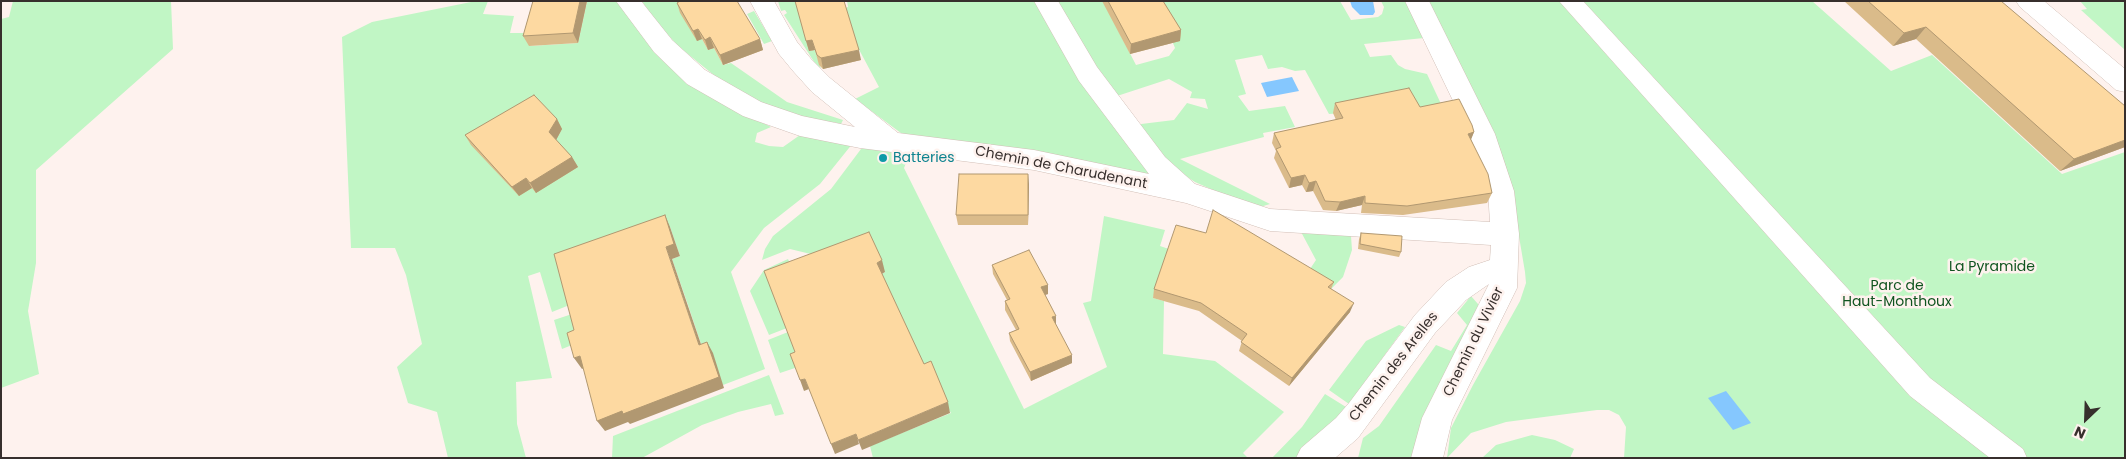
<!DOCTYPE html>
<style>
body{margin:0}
#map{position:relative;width:2126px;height:459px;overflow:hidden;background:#fef2ee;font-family:Poppins,sans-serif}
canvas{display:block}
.frame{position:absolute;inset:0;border:2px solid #372f2d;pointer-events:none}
.north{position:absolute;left:2061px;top:394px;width:50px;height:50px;-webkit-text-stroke:4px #fef2ee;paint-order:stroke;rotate:204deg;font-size:14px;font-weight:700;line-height:20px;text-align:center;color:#372f2d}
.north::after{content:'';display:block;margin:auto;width:18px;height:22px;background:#372f2d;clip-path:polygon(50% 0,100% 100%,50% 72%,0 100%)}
</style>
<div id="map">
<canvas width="2126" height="459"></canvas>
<div class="frame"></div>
<div class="north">N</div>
</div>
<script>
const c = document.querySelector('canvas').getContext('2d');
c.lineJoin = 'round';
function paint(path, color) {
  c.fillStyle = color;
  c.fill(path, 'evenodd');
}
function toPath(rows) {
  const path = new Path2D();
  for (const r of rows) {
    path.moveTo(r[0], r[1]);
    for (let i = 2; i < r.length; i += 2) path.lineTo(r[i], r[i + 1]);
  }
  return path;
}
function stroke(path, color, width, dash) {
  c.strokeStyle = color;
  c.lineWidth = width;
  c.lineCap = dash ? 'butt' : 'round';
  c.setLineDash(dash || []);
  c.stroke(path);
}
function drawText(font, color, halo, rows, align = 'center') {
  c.font = font + ' Poppins,sans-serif';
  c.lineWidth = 5;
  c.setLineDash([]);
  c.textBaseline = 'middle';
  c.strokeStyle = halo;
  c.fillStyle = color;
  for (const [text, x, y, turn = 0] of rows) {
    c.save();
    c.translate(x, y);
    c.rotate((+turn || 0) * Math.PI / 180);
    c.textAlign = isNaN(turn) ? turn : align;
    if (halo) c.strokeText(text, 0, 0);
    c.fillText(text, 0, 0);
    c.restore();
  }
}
const green = toPath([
 [13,1,171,1,173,49,36,170,36,263,28,311,39,374,1,388,1,19,9,17],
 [476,1,488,1,483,14,514,16,510,33,533,33,530,46,578,43,587,1,618,1,708,94,771,127,757,133,755,142,769,146,783,147,800,135,853,143,820,184,764,228,731,272,765,369,723,385,705,356,688,305,672,259,680,256,670,227,572,304,552,312,540,272,528,276,552,378,516,382,517,424,526,458,448,458,437,412,408,403,397,367,422,344,406,275,395,248,351,248,342,37,372,22],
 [642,1,700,1,702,39,708,50,714,48,723,65,731,63,787,102,843,120,841,124,833,122,832,126,771,108,715,76,678,46,651,16],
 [778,1,806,1,797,8,809,51,815,50,821,69,818,68,784,15,787,13,785,10,781,11],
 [847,1,1040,1,1151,176,905,136,855,99,879,87,855,42,845,8,848,7],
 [1055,1,1103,1,1136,65,1169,56,1175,48,1156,1,1340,1,1351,20,1378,17,1382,14,1384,7,1381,1,1406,1,1424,38,1364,44,1370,57,1391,55,1398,65,1405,69,1427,74,1442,106,1329,114,1305,70,1295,71,1282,67,1268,69,1262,55,1235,60,1246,94,1238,96,1249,111,1285,106,1295,127,1263,133,1264,137,1180,159,1270,204,1260,207,1231,198,1195,182,1178,171,1133,125,1174,120,1187,103,1208,109,1205,99,1190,98,1192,92,1169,79,1114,97],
 [1426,1,1812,1,1891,71,1932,55,2062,174,2125,152,2125,458,1624,458,1626,427,1619,415,1609,410,1597,410,1506,422,1471,433,1447,458,1451,428,1473,385,1520,301,1526,283,1525,272,1512,195],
 [2080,1,2125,1,2125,50,2081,10,2087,9],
 [754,11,772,41,764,44,747,14],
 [864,145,911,151,904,168,1024,409,1107,367,1083,303,1091,301,1104,216,1165,230,1160,246,1169,249,1153,298,1164,301,1163,354,1215,361,1284,412,1243,453,1248,458,873,458,870,446,951,413,926,375,880,275,885,272,790,249,762,260,765,249,773,236,831,189],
 [1300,230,1351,236,1352,250,1343,277,1330,290,1306,275,1316,260],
 [788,259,794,273,787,328,769,335,750,291,764,270],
 [1471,296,1478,304,1478,309,1415,458,1358,458,1363,438,1379,426,1436,345,1451,351,1467,325,1457,313],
 [575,313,582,341,562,349,554,320],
 [1399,325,1405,327,1349,404,1329,390,1366,341],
 [788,332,799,363,795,368,780,373,768,340],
 [769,375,784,414,775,416,771,404,738,412,702,425,642,458,612,458,613,436],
 [1325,394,1346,407,1331,428,1295,458,1272,458,1302,427],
 [1532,435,1555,440,1574,449,1570,458,1482,458,1496,445]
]);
const water = toPath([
 [1350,1,1373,1,1375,12,1373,15,1360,15,1352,7],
 [1292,77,1299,91,1267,97,1261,83],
 [1726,391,1751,423,1733,430,1708,398]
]);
const pedestrian = toPath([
 [1559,1,1583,1,1930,378,2023,449,2027,458,1990,458,1910,396,1559,1]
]);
const minor = toPath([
 [616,1,641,1,672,40,705,70,761,102,802,116,855,127,812,92,793,71,779,54,750,1,774,1,797,42,811,59,830,78,898,133,1034,150,1149,174,1079,81,1034,1,1058,1,1097,67,1165,157,1195,184,1270,209,1490,222,1488,191,1469,134,1405,1,1429,1,1495,134,1514,191,1519,234,1517,288,1452,420,1443,458,1411,458,1422,418,1489,284,1466,300,1435,333,1358,438,1335,458,1296,458,1301,448,1336,418,1349,403,1415,315,1446,282,1469,267,1490,260,1491,245,1270,231,1186,203,1034,170,860,148,800,136,743,116,687,84,654,52,616,1],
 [2016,1,2044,1,2125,69,2125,92,2116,90,2020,7,2016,1]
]);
const wall = toPath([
 [533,1,587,1,578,43,529,46,523,36],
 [795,1,861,60,823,69,819,65,815,50,809,51],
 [1102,1,1163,1,1181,30,1180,41,1130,54],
 [1844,1,2001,1,2125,147,2060,171,1916,39,1893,46],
 [677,3,760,39,763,50,723,65,714,48,708,50,702,39,697,41,680,13],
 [1335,103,1420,107,1474,132,1471,139,1492,193,1487,203,1403,215,1361,213,1362,205,1336,211,1323,210,1313,191,1306,192,1302,185,1289,188,1274,158,1276,151,1272,143,1274,133,1336,120,1333,113],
 [557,119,562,129,556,140,572,157,578,167,536,193,532,188,519,196,471,145,465,135],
 [1029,184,1028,225,958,225,956,215],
 [1361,233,1401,252,1399,257,1358,249,1359,239],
 [992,265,1048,285,1048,294,1045,295,1056,324,1056,325,1072,363,1031,381,1010,341,1009,333,1016,330,1005,310,1005,301,1007,300,993,274],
 [1334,282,1331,289,1350,312,1289,386,1239,351,1242,341,1199,311,1153,298,1154,289]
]);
const shadedWall = toPath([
 [580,1,587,1,578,43,573,33],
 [1926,27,1916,39,1893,46,1904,33],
 [698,29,702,39,697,41,693,31],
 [1181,30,1180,41,1130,54,1131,44],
 [710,37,714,48,708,50,705,40],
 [760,39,763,50,723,65,720,55],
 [812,40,815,50,809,51,806,41],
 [859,50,861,60,823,69,821,58],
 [557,119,562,129,555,142,549,132],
 [1474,132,1470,142,1468,134],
 [2125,140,2125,147,2060,171,2074,159],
 [572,157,578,167,536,193,530,183],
 [1028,174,1029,184,1028,225],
 [1305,175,1302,185,1289,188,1291,178],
 [526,178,532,188,519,196,512,187],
 [1316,181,1313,191,1306,192,1309,183],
 [1365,196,1362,205,1336,211,1340,202],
 [665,215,670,227,680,256,672,259,705,356,699,345,666,247],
 [882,260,885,272,880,275,877,263],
 [1048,285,1048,294,1041,296,1041,287],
 [1354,303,1350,312,1289,386,1292,378],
 [1056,316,1056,324,1052,326,1052,317],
 [707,342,713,353,724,388,630,424,628,422,605,431,597,421],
 [1072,355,1072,363,1031,381,1030,372],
 [580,356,587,367,582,369,574,358],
 [805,379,809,389,804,391,800,380],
 [948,402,950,413,862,450,858,440],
 [856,434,859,444,835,454,831,444]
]);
const building = toPath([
 [533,1,580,1,573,33,523,36,533,1],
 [680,1,737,1,760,39,720,55,710,37,705,40,698,29,693,31,677,3,680,1],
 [795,1,844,1,859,50,821,58,817,55,812,40,806,41,795,1],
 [1108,1,1163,1,1181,30,1131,44,1108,1],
 [1868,1,2001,1,2125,106,2125,140,2074,159,1926,27,1904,33,1868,1],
 [1409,88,1420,107,1459,99,1472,125,1474,132,1468,134,1488,174,1492,193,1407,206,1365,203,1365,196,1340,202,1325,201,1316,181,1309,183,1305,175,1291,178,1276,149,1281,147,1274,133,1343,118,1335,103,1409,88],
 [534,95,557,119,549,132,572,157,530,183,526,178,512,187,465,135,534,95],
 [959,174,1028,174,1028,215,956,215,959,174],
 [1213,210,1334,282,1328,287,1354,303,1292,378,1241,342,1247,334,1201,303,1154,289,1176,225,1206,233,1213,210],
 [665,215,674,244,666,247,674,271,699,345,707,342,719,377,623,414,622,411,597,421,580,356,574,358,567,333,574,330,554,254,665,215],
 [869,232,882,260,877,263,924,364,931,361,948,402,858,440,856,434,831,444,805,379,800,380,790,354,795,352,764,271,869,232],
 [1361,233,1402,236,1401,252,1360,244,1361,233],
 [1029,250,1048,285,1041,287,1056,316,1052,317,1072,355,1030,372,1009,333,1019,329,1005,301,1010,299,992,265,1029,250]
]);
const markers = [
 [883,158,5,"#0f9aa8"]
];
const cultureNames = [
 ["Batteries",893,158]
];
const streetNames = [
 ["Chemin de Charudenant",1061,168,11],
 ["Chemin du Vivier",1474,342,-64],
 ["Chemin des Arelles",1394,367,-52]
];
const parkNames = [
 ["La Pyramide",1992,267],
 ["Parc de",1897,286],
 ["Haut-Monthoux",1897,302]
];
paint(green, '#c1f6c5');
paint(water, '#85c7fe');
stroke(pedestrian, '#d2bfb7', 1);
stroke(minor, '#d2bfb7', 1);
paint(pedestrian, '#fff');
paint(minor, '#fff');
paint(wall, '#dabb8a');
paint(shadedWall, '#b19871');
paint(building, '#fdd9a1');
stroke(building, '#b19871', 1);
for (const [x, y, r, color] of markers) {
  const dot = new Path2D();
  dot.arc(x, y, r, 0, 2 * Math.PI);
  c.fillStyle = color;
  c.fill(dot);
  stroke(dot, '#fef2ee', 2);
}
drawText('14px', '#0d838f', '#fef2ee', cultureNames, 'left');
drawText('14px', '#372f2d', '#fef2ee', streetNames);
drawText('14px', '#10541f', '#fef2ee', parkNames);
</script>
